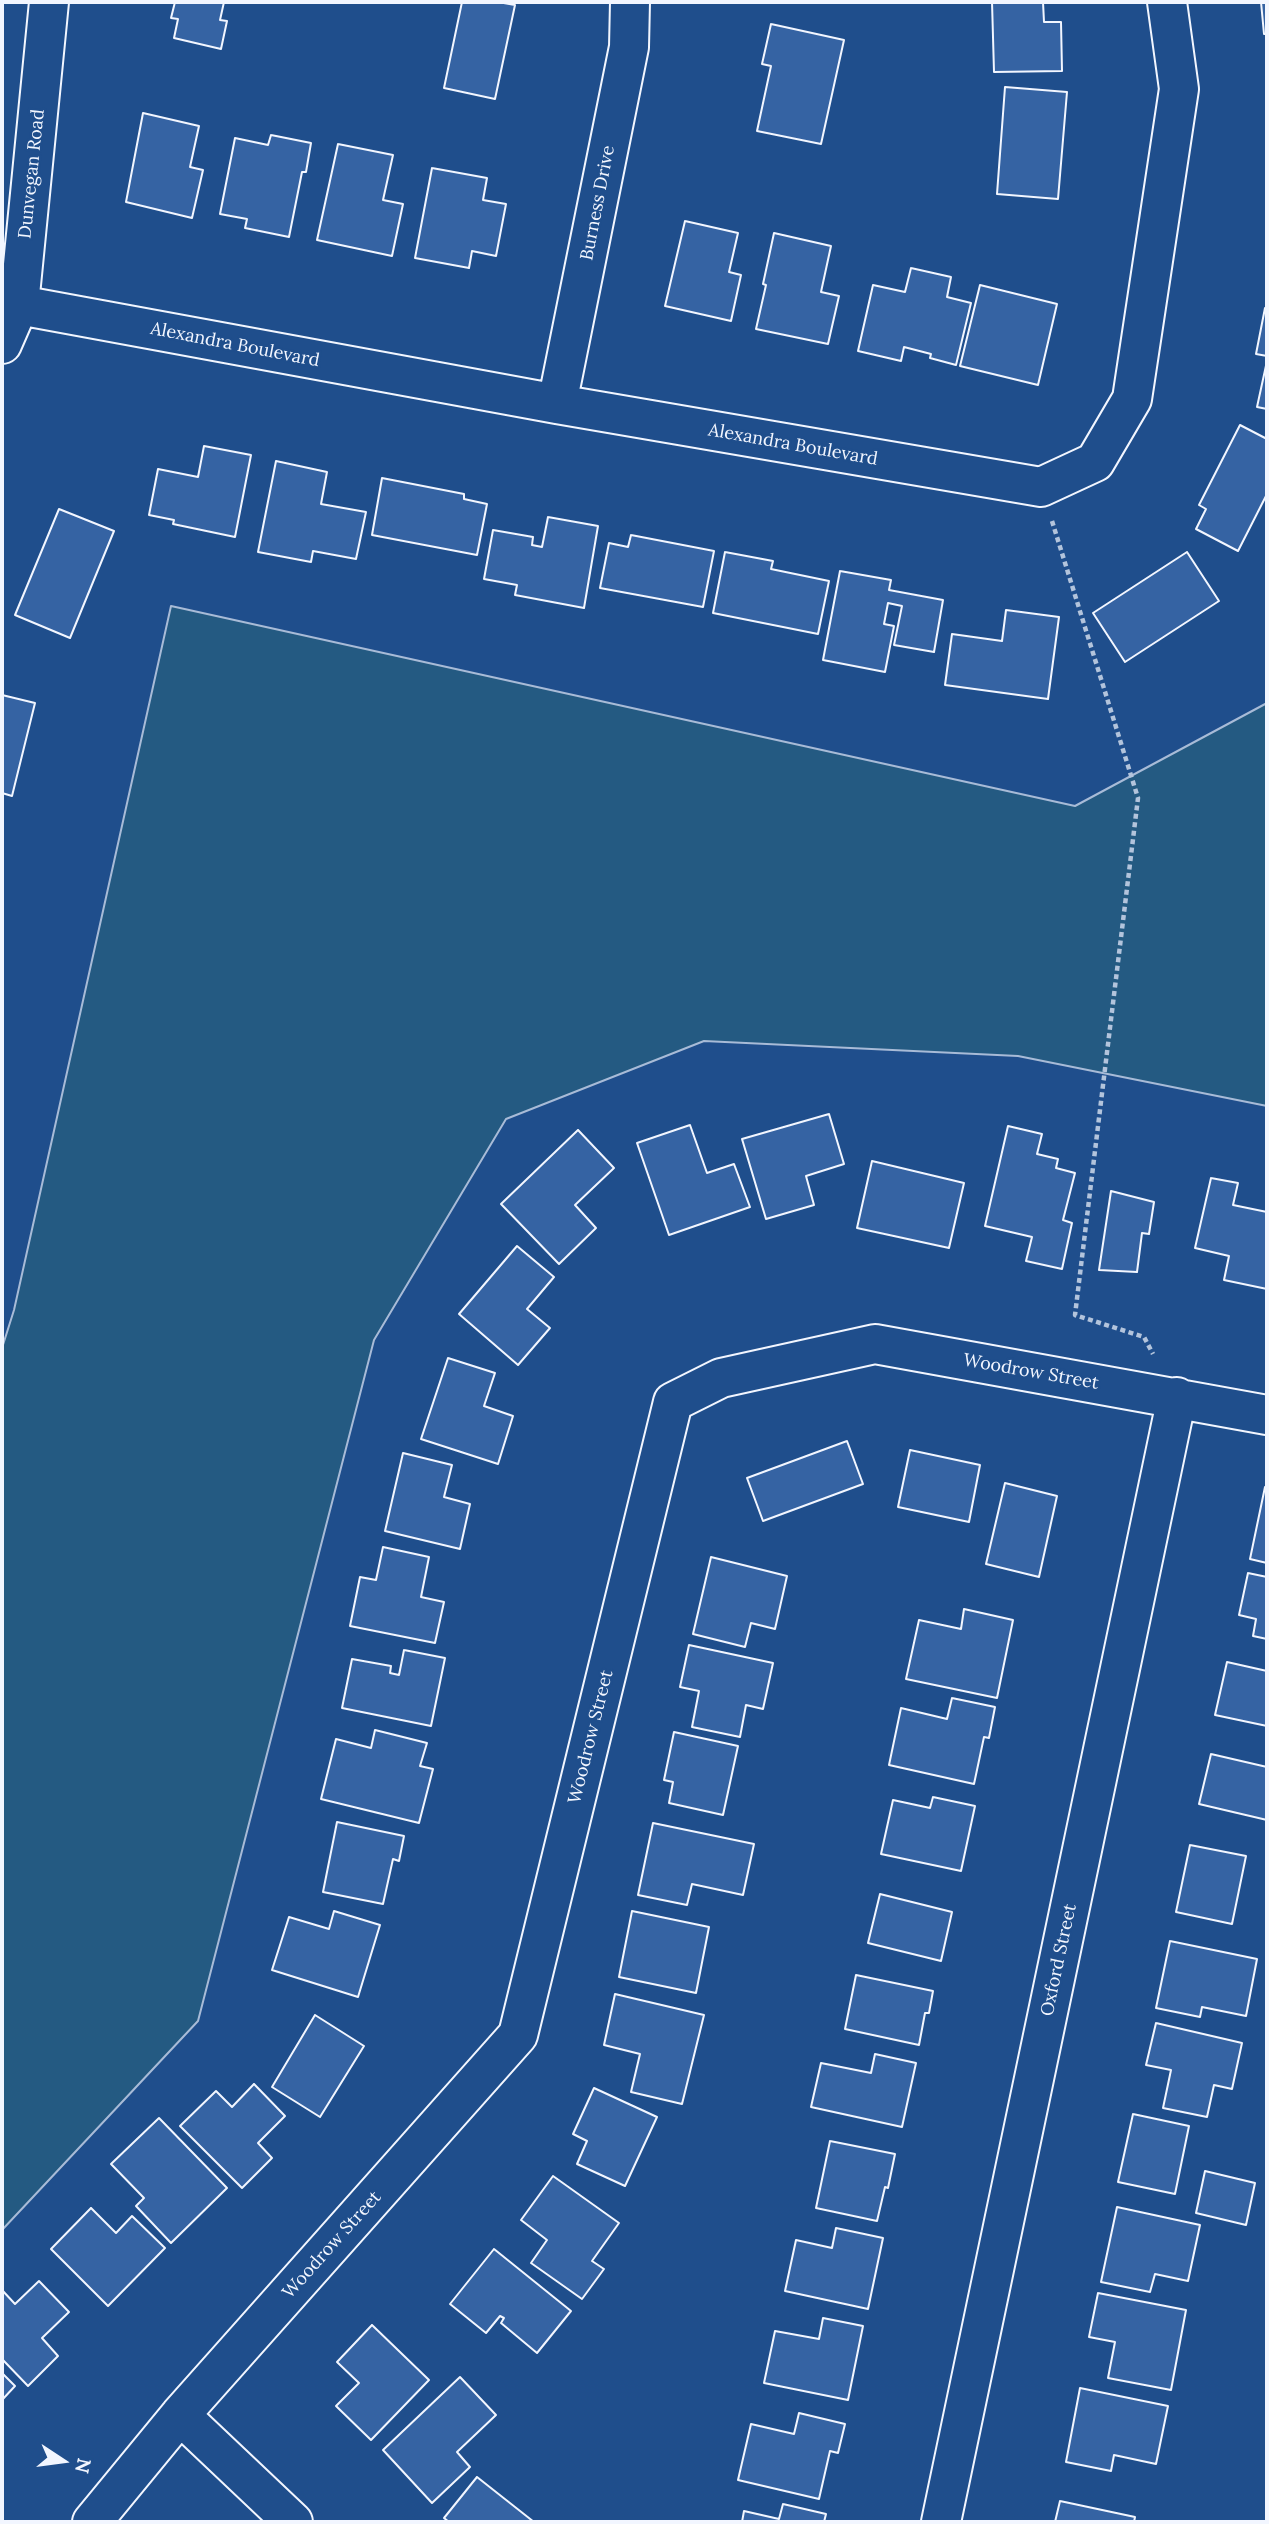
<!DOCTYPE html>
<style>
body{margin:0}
#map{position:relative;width:1269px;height:2524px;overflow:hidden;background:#1f4e8c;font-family:Lora,serif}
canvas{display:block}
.frame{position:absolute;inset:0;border:4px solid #f2f6ff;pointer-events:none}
.north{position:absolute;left:28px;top:2426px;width:70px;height:70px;-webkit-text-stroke:5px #1f4e8c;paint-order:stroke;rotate:103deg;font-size:19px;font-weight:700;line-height:28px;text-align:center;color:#f2f6ff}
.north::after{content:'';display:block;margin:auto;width:24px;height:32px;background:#f2f6ff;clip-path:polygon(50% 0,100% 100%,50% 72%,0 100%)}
</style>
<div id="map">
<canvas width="1269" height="2524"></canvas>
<div class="frame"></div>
<div class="north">N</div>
</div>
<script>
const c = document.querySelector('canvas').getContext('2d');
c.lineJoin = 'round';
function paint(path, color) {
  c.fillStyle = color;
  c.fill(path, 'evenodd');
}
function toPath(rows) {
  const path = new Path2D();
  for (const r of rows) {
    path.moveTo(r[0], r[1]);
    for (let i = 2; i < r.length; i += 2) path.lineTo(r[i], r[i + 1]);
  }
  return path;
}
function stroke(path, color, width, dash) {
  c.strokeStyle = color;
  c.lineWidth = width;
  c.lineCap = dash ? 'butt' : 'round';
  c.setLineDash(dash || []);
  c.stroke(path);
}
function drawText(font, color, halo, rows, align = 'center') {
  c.font = font + ' Lora,serif';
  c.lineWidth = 5;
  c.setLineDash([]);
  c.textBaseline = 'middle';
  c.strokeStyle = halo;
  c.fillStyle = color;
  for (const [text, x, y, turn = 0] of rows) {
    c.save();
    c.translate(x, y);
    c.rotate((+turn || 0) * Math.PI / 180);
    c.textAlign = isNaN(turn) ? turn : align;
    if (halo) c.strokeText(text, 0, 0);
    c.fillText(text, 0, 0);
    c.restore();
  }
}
const green = toPath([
 [171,606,1075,806,1267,703,1267,1106,1018,1056,704,1041,506,1119,374,1340,198,2021,2,2230,2,1348,14,1310,171,606]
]);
const building = toPath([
 [175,2,224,2,220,20,227,21,221,49,174,38,178,19,171,18,175,2],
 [462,2,498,2,515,5,495,99,444,88,462,2],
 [992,2,1043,2,1044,22,1061,22,1062,71,994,72,992,2],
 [1261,2,1267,2,1267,34,1264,34,1261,2],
 [771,24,844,40,821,144,757,131,771,66,762,64,771,24],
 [1005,87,1067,92,1058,199,997,194,1005,87],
 [143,113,199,126,190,167,203,170,192,218,126,202,143,113],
 [271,135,311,143,306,172,302,172,289,237,245,228,247,219,220,214,235,138,268,145,271,135],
 [338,144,393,155,383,200,403,204,392,256,317,240,338,144],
 [432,168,487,178,483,200,506,204,496,256,472,251,469,268,415,258,432,168],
 [685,221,738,233,729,272,741,275,731,321,665,306,685,221],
 [774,233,831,246,821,292,839,296,828,344,756,329,766,285,763,284,774,233],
 [911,268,951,277,947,297,971,303,956,365,930,358,931,354,904,347,901,361,858,351,873,285,905,292,911,268],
 [980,285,1057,304,1038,385,960,366,980,285],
 [1265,308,1267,309,1267,356,1256,354,1265,308],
 [1267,361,1267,409,1257,407,1267,361],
 [1240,425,1267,439,1267,494,1238,551,1196,529,1206,509,1199,505,1240,425],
 [204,446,251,455,235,537,173,524,174,520,149,515,158,469,198,477,204,446],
 [276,461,327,472,321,504,366,512,356,559,313,551,311,562,258,552,276,461],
 [382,478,464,494,464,499,487,504,477,555,372,535,382,478],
 [59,509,114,531,70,638,15,615,59,509],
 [548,517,598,526,584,608,515,595,517,585,484,579,493,530,533,537,532,545,542,547,548,517],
 [631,535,714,551,703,607,600,588,609,543,628,547,631,535],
 [725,552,773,561,771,569,829,581,818,634,713,613,725,552],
 [1187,552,1219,601,1125,662,1093,613,1187,552],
 [840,571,891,580,889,590,943,600,934,652,894,645,902,606,888,603,884,624,894,626,885,672,823,660,840,571],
 [1006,610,1059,617,1048,699,945,685,952,634,1002,641,1006,610],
 [2,695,35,703,12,796,2,793,2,695],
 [829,1114,844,1164,806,1176,814,1205,766,1219,742,1139,829,1114],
 [690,1125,707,1173,734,1164,750,1207,669,1235,637,1143,690,1125],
 [1008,1126,1042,1134,1037,1154,1058,1159,1056,1168,1075,1173,1063,1220,1072,1223,1062,1269,1026,1261,1032,1237,985,1226,1008,1126],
 [578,1130,614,1168,575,1205,596,1228,559,1264,501,1204,578,1130],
 [872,1161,964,1183,949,1248,857,1228,872,1161],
 [1211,1178,1238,1183,1233,1205,1267,1212,1267,1289,1224,1280,1229,1256,1195,1248,1211,1178],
 [1111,1191,1154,1202,1149,1234,1142,1233,1137,1272,1099,1270,1111,1191],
 [517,1246,554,1277,527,1309,550,1328,518,1365,459,1314,517,1246],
 [448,1358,495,1373,484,1406,513,1416,498,1464,421,1439,448,1358],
 [847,1441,863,1484,763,1521,747,1478,847,1441],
 [910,1450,980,1465,969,1522,898,1507,910,1450],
 [403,1453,452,1465,444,1497,470,1504,460,1549,385,1531,403,1453],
 [1005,1483,1057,1496,1039,1577,986,1564,1005,1483],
 [1265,1487,1267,1487,1267,1563,1250,1559,1265,1487],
 [383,1547,429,1557,421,1597,444,1602,435,1643,350,1626,360,1577,376,1580,383,1547],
 [711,1557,787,1576,775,1629,751,1623,745,1647,693,1634,711,1557],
 [1248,1573,1267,1577,1267,1639,1253,1636,1256,1619,1239,1615,1248,1573],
 [964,1609,1013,1620,997,1698,906,1679,919,1620,961,1629,964,1609],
 [689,1645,773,1663,763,1709,746,1705,740,1737,692,1727,699,1691,680,1687,689,1645],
 [404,1650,445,1658,431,1726,342,1708,352,1659,391,1666,390,1673,399,1675,404,1650],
 [1227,1662,1267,1671,1267,1726,1215,1715,1227,1662],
 [952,1698,995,1707,989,1738,984,1737,974,1784,889,1765,901,1708,947,1719,952,1698],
 [375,1730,427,1743,420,1766,433,1769,419,1823,321,1799,336,1739,371,1748,375,1730],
 [674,1732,738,1746,723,1815,669,1803,673,1782,664,1780,674,1732],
 [1211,1754,1267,1767,1267,1820,1199,1804,1211,1754],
 [933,1797,975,1806,961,1871,881,1854,893,1800,930,1808,933,1797],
 [337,1822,404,1836,399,1861,393,1859,383,1904,323,1892,337,1822],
 [653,1823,754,1844,743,1895,692,1884,687,1905,638,1895,653,1823],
 [1190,1845,1246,1856,1232,1924,1176,1912,1190,1845],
 [880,1894,952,1912,941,1961,868,1943,880,1894],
 [334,1911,380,1925,358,1997,272,1970,289,1917,329,1929,334,1911],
 [632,1911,709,1927,696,1993,619,1977,632,1911],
 [1170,1941,1257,1959,1246,2016,1202,2007,1200,2017,1156,2008,1170,1941],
 [856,1975,933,1991,929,2013,925,2013,919,2045,845,2029,856,1975],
 [615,1994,704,2015,682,2104,631,2092,640,2054,604,2045,615,1994],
 [315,2015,364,2046,320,2117,272,2087,315,2015],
 [1156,2023,1242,2043,1232,2089,1214,2085,1207,2117,1163,2108,1171,2070,1146,2065,1156,2023],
 [875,2054,916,2063,902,2127,811,2107,821,2063,871,2073,875,2054],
 [254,2084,285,2116,258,2143,272,2158,242,2188,180,2126,216,2091,232,2107,254,2084],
 [594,2088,657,2117,625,2186,577,2164,587,2141,573,2134,594,2088],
 [1133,2114,1189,2126,1175,2194,1118,2182,1133,2114],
 [159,2118,227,2188,171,2243,136,2206,144,2198,111,2164,159,2118],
 [830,2141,895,2154,888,2188,885,2187,877,2221,816,2208,830,2141],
 [1205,2171,1255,2183,1246,2225,1196,2213,1205,2171],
 [553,2176,619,2223,592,2261,604,2269,582,2299,531,2263,547,2240,521,2220,553,2176],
 [1117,2207,1200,2225,1188,2281,1155,2274,1150,2292,1101,2282,1117,2207],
 [91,2208,116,2233,132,2216,165,2248,108,2306,51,2249,91,2208],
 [836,2228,883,2238,868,2309,785,2291,796,2240,832,2248,836,2228],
 [494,2249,571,2311,537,2353,501,2323,504,2318,500,2316,486,2333,450,2304,494,2249],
 [39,2281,69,2312,42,2338,58,2356,28,2386,2,2359,2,2290,15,2304,39,2281],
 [1098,2293,1186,2310,1171,2390,1108,2378,1115,2342,1089,2337,1098,2293],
 [823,2318,863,2326,848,2400,764,2383,775,2331,819,2339,823,2318],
 [372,2325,429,2380,371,2440,336,2406,359,2383,337,2362,372,2325],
 [2,2373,15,2386,2,2400,2,2373],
 [460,2377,496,2415,457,2452,470,2467,432,2503,383,2450,460,2377],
 [1080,2388,1168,2406,1156,2464,1114,2455,1111,2471,1066,2462,1080,2388],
 [799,2413,845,2424,838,2453,830,2451,819,2499,738,2480,751,2424,794,2434,799,2413],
 [477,2477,534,2522,449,2522,444,2518,477,2477],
 [1060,2501,1135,2517,1134,2522,1055,2522,1060,2501],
 [783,2504,826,2514,824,2522,742,2522,744,2511,779,2519,783,2504]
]);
const path = toPath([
 [1052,521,1138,798,1075,1315,1144,1337,1153,1354]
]);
const minor = toPath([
 [19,305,557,404,1041,487,1095,462,1132,399,1179,89,1167,2],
 [2,344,19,305,49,2],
 [557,404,629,47,630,2],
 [180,2415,293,2522],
 [92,2522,180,2415,518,2035,673,1402,721,1378,875,1344,1267,1415],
 [941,2522,1177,1397]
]);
const streetNames = [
 ["Dunvegan Road",32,174,-84],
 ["Burness Drive",598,203,-79],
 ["Alexandra Boulevard",235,345,11],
 ["Alexandra Boulevard",793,445,10],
 ["Woodrow Street",1031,1372,10],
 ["Woodrow Street",591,1737,-76],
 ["Oxford Street",1059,1960,-78],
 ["Woodrow Street",332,2245,-48]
];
paint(green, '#245a82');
stroke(green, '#a8bbd7', 2);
paint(building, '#3563a3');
stroke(building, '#f2f6ff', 2);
stroke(minor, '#f2f6ff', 42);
stroke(path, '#b3c4dc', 4.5, [5, 3.5]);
stroke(minor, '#1f4e8c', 38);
drawText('18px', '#f2f6ff', '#1f4e8c', streetNames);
</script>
